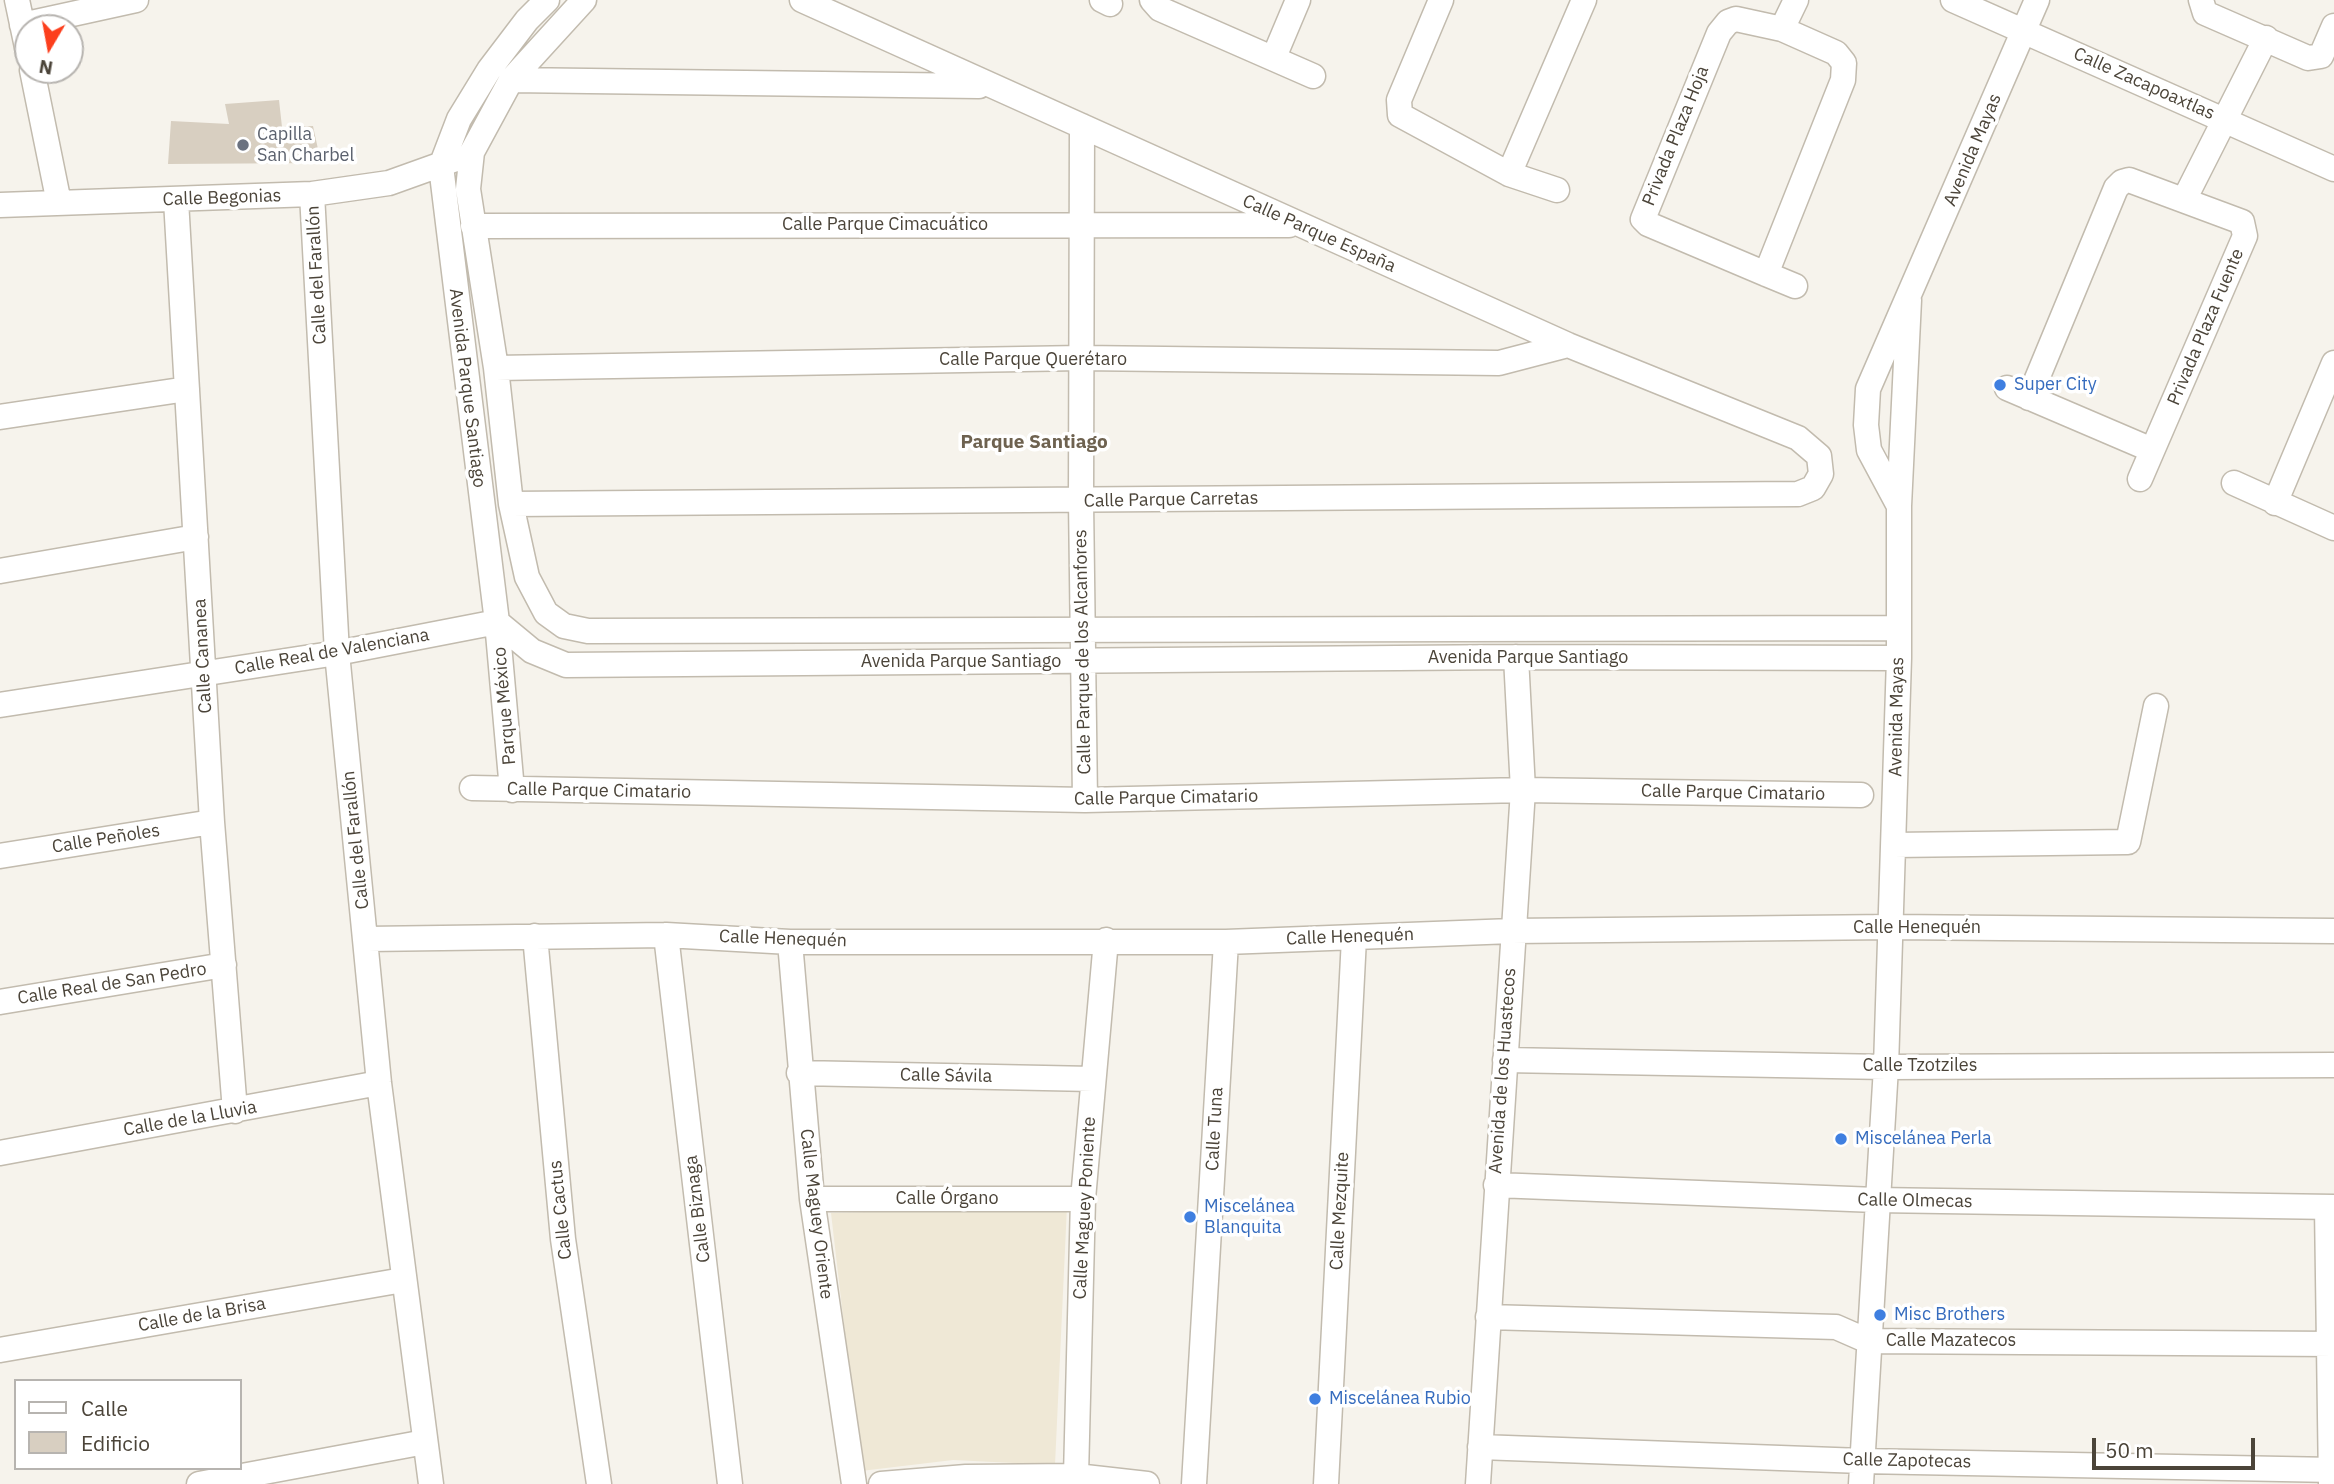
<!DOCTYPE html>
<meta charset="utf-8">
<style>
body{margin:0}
#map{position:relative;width:2334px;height:1484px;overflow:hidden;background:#f6f3ec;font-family:"IBM Plex Sans",sans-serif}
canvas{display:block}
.legend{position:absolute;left:14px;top:1379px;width:228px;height:91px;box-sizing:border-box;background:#fff;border:2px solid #b7b4b0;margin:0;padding:9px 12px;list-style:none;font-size:21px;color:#4b4439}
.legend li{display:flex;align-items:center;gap:14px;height:35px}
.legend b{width:35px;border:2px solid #b7b4b0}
.north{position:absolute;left:14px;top:14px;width:70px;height:70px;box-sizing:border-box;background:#fff;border:2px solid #b7b4b0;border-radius:50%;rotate:190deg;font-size:19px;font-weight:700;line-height:28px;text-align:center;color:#4b4439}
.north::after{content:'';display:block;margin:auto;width:24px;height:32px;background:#fc3f1d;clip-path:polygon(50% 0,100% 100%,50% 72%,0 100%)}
.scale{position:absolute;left:2092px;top:1438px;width:163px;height:32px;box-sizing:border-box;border:4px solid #4b4439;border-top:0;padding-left:9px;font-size:21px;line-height:24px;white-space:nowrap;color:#4b4439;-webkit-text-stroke:5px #fff;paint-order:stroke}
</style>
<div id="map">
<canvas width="2334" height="1484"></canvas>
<ul class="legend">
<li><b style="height:9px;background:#fff"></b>Calle</li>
<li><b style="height:19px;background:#d8cfc1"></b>Edificio</li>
</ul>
<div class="north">N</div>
<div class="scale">50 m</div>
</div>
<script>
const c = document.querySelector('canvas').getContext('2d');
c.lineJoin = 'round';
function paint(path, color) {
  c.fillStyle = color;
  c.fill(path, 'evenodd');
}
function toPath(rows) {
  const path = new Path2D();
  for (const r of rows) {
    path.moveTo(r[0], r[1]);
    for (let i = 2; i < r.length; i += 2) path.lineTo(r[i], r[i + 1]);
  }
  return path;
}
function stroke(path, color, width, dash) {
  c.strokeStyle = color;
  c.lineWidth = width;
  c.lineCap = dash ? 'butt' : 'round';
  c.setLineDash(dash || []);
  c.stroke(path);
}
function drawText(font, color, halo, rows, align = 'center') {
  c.font = font + ' "IBM Plex Sans",sans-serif';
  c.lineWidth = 7;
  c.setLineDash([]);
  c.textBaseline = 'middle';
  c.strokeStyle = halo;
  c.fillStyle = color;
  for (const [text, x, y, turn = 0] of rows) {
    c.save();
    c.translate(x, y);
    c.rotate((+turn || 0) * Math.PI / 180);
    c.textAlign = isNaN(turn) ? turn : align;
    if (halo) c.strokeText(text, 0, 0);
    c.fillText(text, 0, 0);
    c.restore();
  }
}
const education = toPath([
 [1067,1206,1055,1465,953,1460,861,1471,831,1213]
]);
const building = toPath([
 [279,100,282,127,313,126,321,163,168,164,171,121,229,124,225,104]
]);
const minor = toPath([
 [17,0,28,52],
 [584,0,511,80,472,152,468,189,496,368,511,504,527,577,546,613,564,626,588,631,1899,628],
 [1102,0,1110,4],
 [1152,0,1160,9,1313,76],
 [1441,0,1399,100,1400,115,1509,174,1557,190],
 [1953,0,2334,169],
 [2201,0,2205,13,2308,58,2321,56,2334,26],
 [22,25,136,0],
 [1782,29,1796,0],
 [1274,57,1298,0],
 [32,70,59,203],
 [511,80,979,86],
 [1082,126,1081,501,1085,800],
 [1509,174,1584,0],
 [312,194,337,653,379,1083,431,1484],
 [176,200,212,822,235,1111],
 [2184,200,2266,38],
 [0,205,312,194,389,183,456,159],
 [473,226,1289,225],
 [1766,274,1843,80,1844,63,1836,53,1782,29,1736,19,1728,22,1719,33,1643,219,1648,224,1766,274,1795,286],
 [496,368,1081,358,1499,363,1568,345],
 [2007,388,2152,450],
 [2029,398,2116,188,2122,182,2129,180,2242,222,2245,236,2140,479],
 [0,417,187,389],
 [2234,483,2334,528],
 [2275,503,2334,363],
 [511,504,1798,494,1813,488,1821,474,1819,456,1798,438,1568,345,802,0],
 [1899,506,1869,450,1866,425,1868,389,2037,0],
 [0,571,196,537],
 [497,622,532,651,566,665,1516,657,1899,658],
 [0,705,337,653,497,622],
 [472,788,1085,800,1523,790,1861,795],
 [512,790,497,622,441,166,459,119,489,70,527,20,547,0],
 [1894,845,2128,842,2156,706],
 [0,856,212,822],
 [666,935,730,1484],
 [535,936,563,1239,599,1484],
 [367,939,666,935,790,942,1226,942,1512,931,1891,927,2334,931],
 [790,942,812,1199,854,1484],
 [0,1002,224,965],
 [1505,1060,1886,1067,2334,1065],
 [799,1073,1093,1079],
 [0,1153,379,1083],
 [1496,1185,1876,1200,2334,1207],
 [812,1199,1083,1199],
 [2327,1207,2331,1484],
 [1488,1317,1836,1327,1868,1341,2334,1344],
 [0,1350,403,1280],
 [1480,1447,1862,1461,2334,1470],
 [1076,1476,1083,1199,1106,940],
 [199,1484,425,1442],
 [881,1484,966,1477,1076,1476,1147,1484],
 [1194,1484,1226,942],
 [1326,1484,1354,938],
 [1478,1484,1523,790,1516,657],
 [1861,1484,1886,1067,1899,658,1899,506,1909,300]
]);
const markers = [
 [243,145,7,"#6b7280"],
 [2000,385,7,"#3f7fe0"],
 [1841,1139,7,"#3f7fe0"],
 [1190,1217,7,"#3f7fe0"],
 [1880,1315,7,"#3f7fe0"],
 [1315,1399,7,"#3f7fe0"]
];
const streetNames = [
 ["Calle Zacapoaxtlas",2144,84,24],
 ["Privada Plaza Hoja",1676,136,-68],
 ["Avenida Mayas",1973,150,-67],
 ["Calle Begonias",222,198,-2],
 ["Calle Parque Cimacuático",885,225],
 ["Calle Parque España",1319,234,24],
 ["Calle del Farallón",317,275,-93],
 ["Privada Plaza Fuente",2206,327,-67],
 ["Calle Parque Querétaro",1033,360],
 ["Avenida Parque Santiago",467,388,83],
 ["Calle Parque Carretas",1171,500,-1],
 ["Calle Real de Valenciana",332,652,-10],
 ["Calle Parque de los Alcanfores",1083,652,-91],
 ["Calle Cananea",203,656,-93],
 ["Avenida Parque Santiago",1528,658],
 ["Avenida Parque Santiago",961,662],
 ["Parque México",505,706,-95],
 ["Avenida Mayas",1897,717,-89],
 ["Calle Parque Cimatario",599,791,1],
 ["Calle Parque Cimatario",1733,793,1],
 ["Calle Parque Cimatario",1166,798,-1],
 ["Calle Peñoles",106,839,-9],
 ["Calle del Farallón",356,840,-96],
 ["Calle Henequén",1917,928],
 ["Calle Henequén",1350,937,-2],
 ["Calle Henequén",783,939,2],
 ["Calle Real de San Pedro",112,984,-9],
 ["Calle Tzotziles",1920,1066],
 ["Avenida de los Huastecos",1503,1071,-86],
 ["Calle Sávila",946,1076,1],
 ["Calle de la Lluvia",190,1119,-10],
 ["Calle Tuna",1215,1129,-87],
 ["Calle Órgano",947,1199],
 ["Calle Olmecas",1915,1201,1],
 ["Calle Maguey Poniente",1085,1208,-87],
 ["Calle Biznaga",698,1209,-97],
 ["Calle Cactus",561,1210,-96],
 ["Calle Mezquite",1340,1211,-87],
 ["Calle Maguey Oriente",816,1214,83],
 ["Calle de la Brisa",202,1315,-10],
 ["Calle Mazatecos",1951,1341],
 ["Calle Zapotecas",1907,1461,1]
];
const worshipNames = [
 ["Capilla",257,135],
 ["San Charbel",257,156]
];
const shopNames = [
 ["Super City",2014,385],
 ["Miscelánea Perla",1855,1139],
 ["Miscelánea",1204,1207],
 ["Blanquita",1204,1228],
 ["Misc Brothers",1894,1315],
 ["Miscelánea Rubio",1329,1399]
];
const neighbourhoodNames = [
 ["Parque Santiago",1034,443]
];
paint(education, '#efe8d6');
paint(building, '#d8cfc1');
stroke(minor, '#c2bbae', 27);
stroke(minor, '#fff', 24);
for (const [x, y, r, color] of markers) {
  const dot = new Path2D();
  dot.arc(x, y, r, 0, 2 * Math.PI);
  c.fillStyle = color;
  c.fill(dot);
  stroke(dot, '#fff', 2.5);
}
drawText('18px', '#4b4439', '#fff', streetNames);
drawText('18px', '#5b616d', '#fff', worshipNames, 'left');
drawText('18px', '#366cbe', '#fff', shopNames, 'left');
drawText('bold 19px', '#6e6250', '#fff', neighbourhoodNames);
</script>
